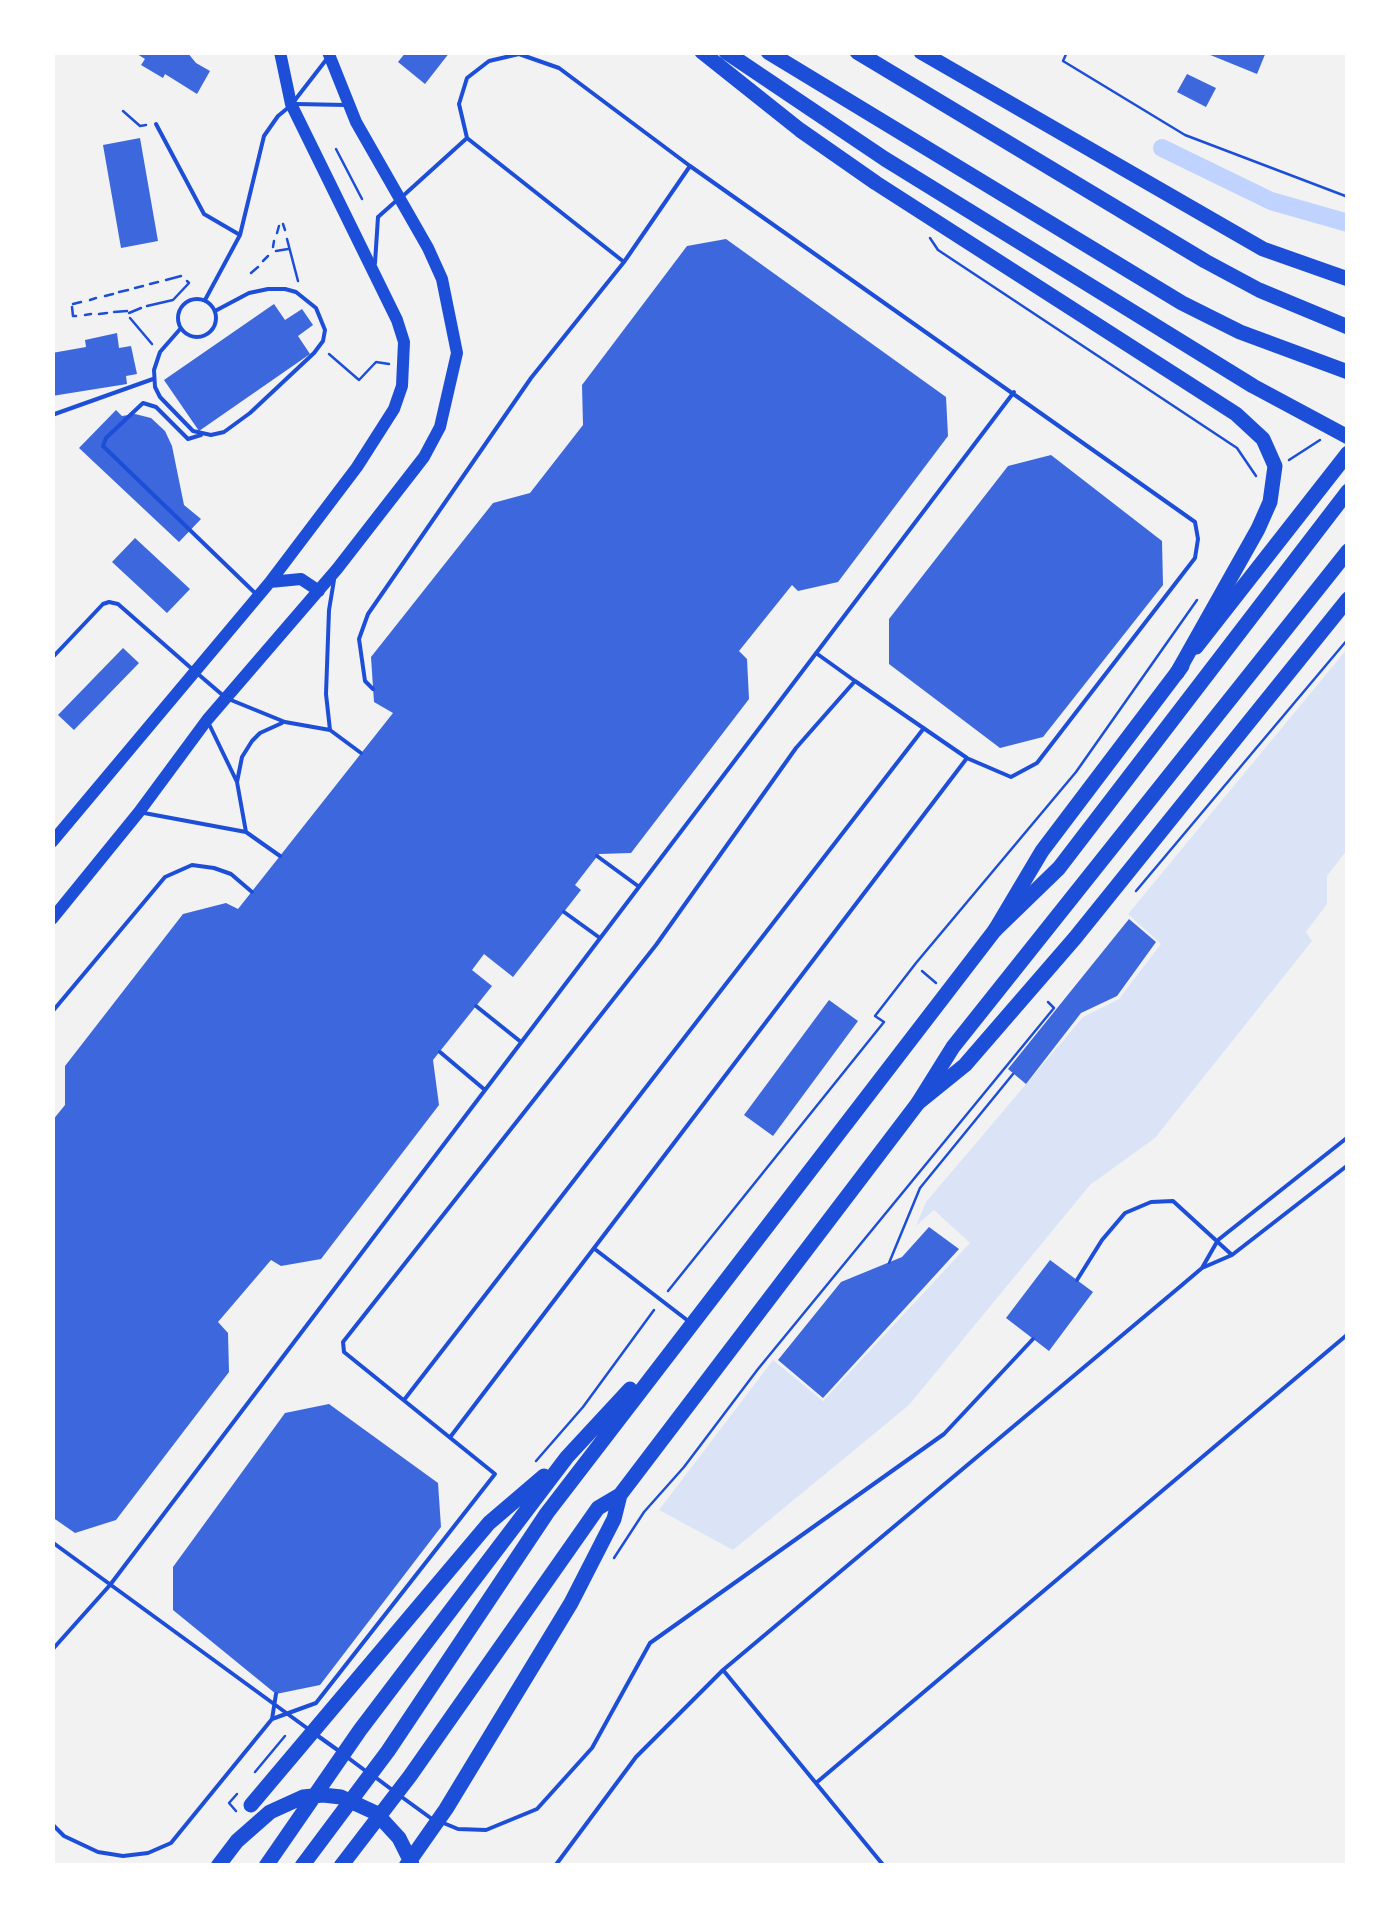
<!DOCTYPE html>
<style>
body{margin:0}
#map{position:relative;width:1400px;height:1918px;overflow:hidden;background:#f2f2f2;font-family:Lora,serif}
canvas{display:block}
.frame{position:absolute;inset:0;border:55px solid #fff;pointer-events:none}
</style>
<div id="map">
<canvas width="1400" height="1918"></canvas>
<div class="frame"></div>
</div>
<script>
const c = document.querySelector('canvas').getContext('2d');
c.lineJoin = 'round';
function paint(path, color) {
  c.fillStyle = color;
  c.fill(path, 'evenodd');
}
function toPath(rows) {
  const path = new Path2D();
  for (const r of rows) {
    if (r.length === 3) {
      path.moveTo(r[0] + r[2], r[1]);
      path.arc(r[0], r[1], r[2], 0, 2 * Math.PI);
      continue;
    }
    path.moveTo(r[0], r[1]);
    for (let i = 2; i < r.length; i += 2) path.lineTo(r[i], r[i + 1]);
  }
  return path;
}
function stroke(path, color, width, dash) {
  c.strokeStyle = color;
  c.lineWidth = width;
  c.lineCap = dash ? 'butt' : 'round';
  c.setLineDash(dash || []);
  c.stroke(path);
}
const green = toPath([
 [1347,649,1347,850,1327,876,1327,904,1306,932,1312,941,1155,1138,1090,1185,909,1405,733,1550,659,1510,773,1360,823,1401,970,1243,934,1210,916,1226,926,1202,1083,1017,1119,999,1161,944,1128,914]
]);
const canal = toPath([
 [1162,148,1271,201,1348,223]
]);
const building = toPath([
 [134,52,187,52,196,63,210,71,197,94,165,74,163,78,141,65,145,59],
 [406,52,450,52,425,84,398,62],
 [1203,52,1266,52,1257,74],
 [1187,74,1216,88,1206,107,1177,92],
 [140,138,158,241,121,248,103,145],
 [726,239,946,397,948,436,838,582,798,591,792,585,739,651,747,659,749,699,631,853,599,854,575,885,581,890,513,977,484,954,472,970,492,986,433,1060,439,1105,321,1259,281,1266,271,1260,218,1322,228,1333,229,1372,116,1520,75,1533,52,1517,52,1121,65,1105,65,1066,183,914,226,903,238,909,393,713,374,702,371,657,493,503,530,493,583,425,582,385,687,246],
 [274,304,285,320,302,309,313,325,298,336,310,354,199,431,164,380],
 [117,333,119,348,131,346,137,374,126,376,127,384,52,396,52,353,86,347,85,340],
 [116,410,122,416,135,414,151,418,165,431,172,446,184,505,201,519,179,542,79,448],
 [1051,455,1162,541,1163,585,1043,737,1000,748,889,664,889,619,1008,466],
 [135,538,190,589,167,613,112,562],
 [123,648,139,663,74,730,58,715],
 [1129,919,1156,942,1117,996,1081,1013,1026,1084,1008,1069],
 [829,1000,858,1021,773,1136,744,1115],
 [929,1227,959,1249,823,1398,778,1360,841,1282,902,1257],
 [1050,1260,1093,1292,1049,1351,1006,1318],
 [329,1404,438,1483,441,1527,320,1685,276,1694,173,1610,173,1567,285,1413]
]);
const path = toPath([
 [1067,52,1063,61,1185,135,1348,197],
 [123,111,140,126,146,125],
 [336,149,362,199],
 [283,224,285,230],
 [277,233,279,226],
 [930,238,938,250,1237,448,1256,476],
 [287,239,298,281],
 [273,247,274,241],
 [276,251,288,249],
 [263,261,268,256],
 [251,273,258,267],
 [166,280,181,276],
 [150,284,158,282],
 [135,288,143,286],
 [119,292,128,290],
 [105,296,113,294],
 [90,300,96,298],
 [73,304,81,302],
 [147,306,173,300,189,283,187,281],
 [72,307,73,316,76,316],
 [114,312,127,311],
 [129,313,141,308],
 [99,314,107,313],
 [85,315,91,314],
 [130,318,152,344],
 [329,354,359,380,376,362,389,364],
 [1289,460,1320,440],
 [1136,891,1348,639],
 [922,971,936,983],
 [889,1263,920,1188,1013,1074],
 [668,1291,884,1022,875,1016,916,963,1076,772,1197,600],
 [536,1461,583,1407,654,1310],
 [614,1558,644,1512,684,1467,758,1369,1054,1008,1048,1002],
 [255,1772,285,1736],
 [236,1811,229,1803,237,1794]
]);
const service = toPath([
 [295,100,326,60],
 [296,104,346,105],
 [156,124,204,214,240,235],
 [404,195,467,138],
 [624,262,467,138,459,104,467,78,489,61,519,54,559,68,690,166,1195,522,1198,539,1195,558,1037,763,1011,777,969,759],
 [375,263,378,217,396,201],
 [197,318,19],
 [205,300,240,235,264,136,278,116,289,107],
 [181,328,160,352,154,370,155,387,160,397,193,431,211,435,224,432,250,413,314,353,323,341,325,330,316,308,296,292,285,289,268,289,249,293,215,311],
 [52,415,153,379],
 [201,435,188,439,156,407,143,403,106,438,103,446,255,593],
 [816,653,855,681],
 [52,658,103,604,109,602,118,604,191,668],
 [198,674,226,698,285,722,330,730,361,753],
 [373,689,365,681,359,639,368,614,531,378,624,262,690,166],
 [209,724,237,782,246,832],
 [330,730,326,694,329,610,334,580],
 [237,782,242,757,252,741,260,733,282,723],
 [144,813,246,832,280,856],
 [597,856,638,886],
 [564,912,600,938],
 [476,1006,521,1042],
 [52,1012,165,877,192,865,214,868,231,874,252,892],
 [440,1052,485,1090],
 [596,1250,687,1320],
 [1202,1268,1232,1255,1348,1165],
 [1077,1280,1102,1240,1125,1213,1151,1202,1173,1201,1232,1255],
 [404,1400,924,728],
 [52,1542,311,1731],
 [52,1650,110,1585,1014,392],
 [723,1670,884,1866],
 [272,1719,316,1703,495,1474,344,1352,343,1342,656,945,796,748,855,681,967,758,451,1436],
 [318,1736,339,1751],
 [347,1757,367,1772],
 [375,1777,391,1789],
 [816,1783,1348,1334],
 [399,1795,432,1819],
 [441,1822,458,1829,486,1830,537,1809,592,1748,650,1643,944,1434,1033,1339],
 [52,1824,64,1836,98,1852,123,1856,148,1853,171,1843,272,1719,276,1694],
 [52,1864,54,1866],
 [555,1866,636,1757,723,1670,1182,1285,1202,1268,1218,1240,1348,1137]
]);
const secondary = toPath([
 [270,582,301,579,319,591],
 [52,842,270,582,357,467,394,409,402,386,404,342,397,320,291,104,280,52],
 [52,919,139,812,207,720,337,569,424,457,440,427,457,353,442,279,428,248,356,122,328,52]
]);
const trunk = toPath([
 [1196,647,1348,453],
 [251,1805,489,1523,544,1476],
 [218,1866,237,1841,270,1812,303,1797,323,1795,341,1797,376,1813,399,1838,412,1864],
 [266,1866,360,1730,567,1457,630,1389],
 [302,1866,388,1751,547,1513,995,930,1042,851,1182,666],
 [341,1866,410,1776,598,1508,620,1495,918,1103,965,1065,1075,938,1348,599],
 [406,1866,446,1809,571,1603,614,1519,620,1495]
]);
const motorway = toPath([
 [702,52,800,130,876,183,1236,414,1263,439,1275,466,1270,502,1258,529,1177,673],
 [726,52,885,159,1253,386,1348,437],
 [768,52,1182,303,1240,332,1348,372],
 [857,52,1205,261,1259,290,1348,327],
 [921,52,1263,249,1348,279],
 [995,930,1059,868,1348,491],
 [918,1103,953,1047,1348,551]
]);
paint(green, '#dbe4f7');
stroke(canal, '#bfd3fe', 18);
paint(building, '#3d67dc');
stroke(path, '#1d4ed8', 2.5);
stroke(service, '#1d4ed8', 4);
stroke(secondary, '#1d4ed8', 12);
stroke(trunk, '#1d4ed8', 15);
stroke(motorway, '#1d4ed8', 15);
</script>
